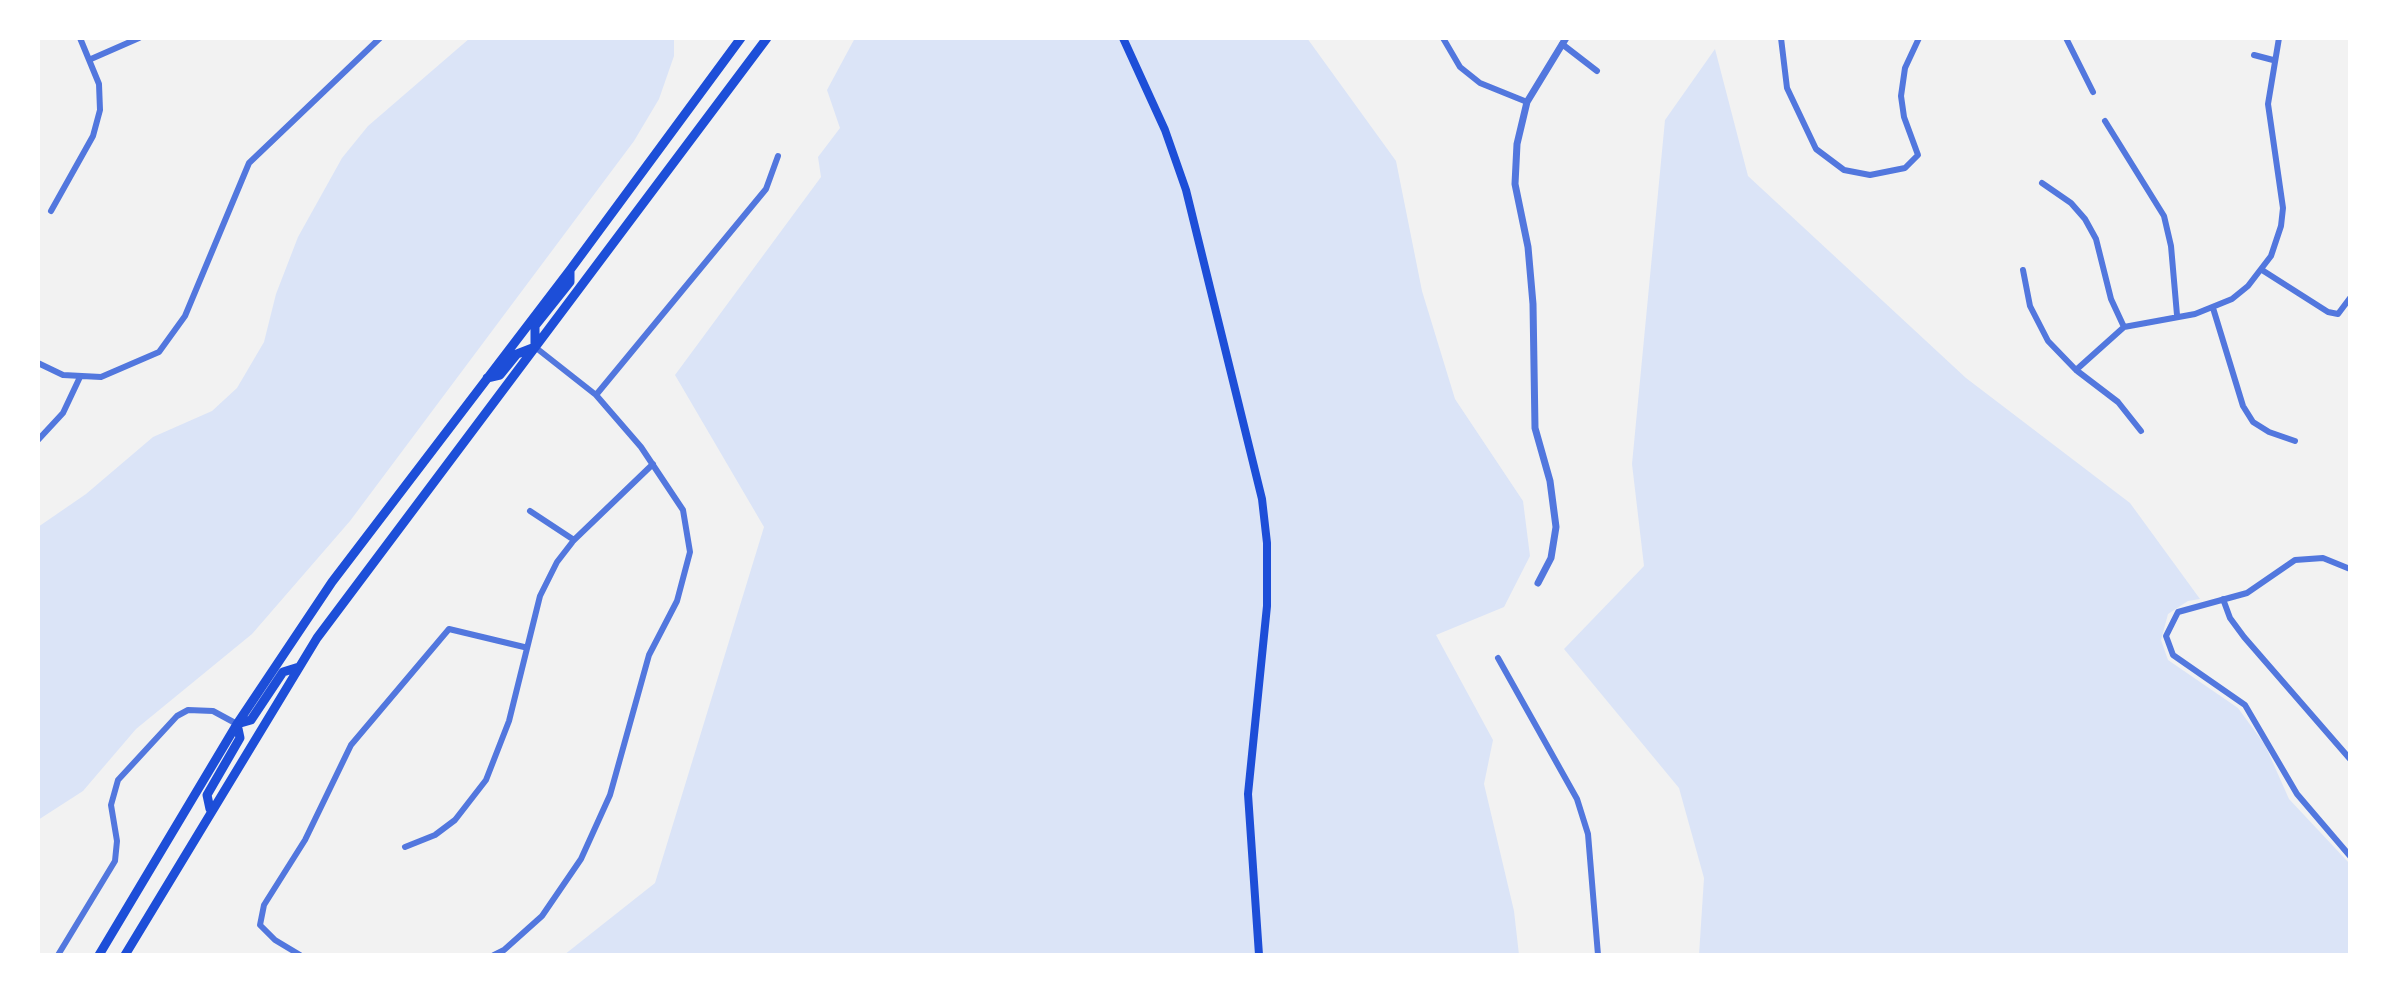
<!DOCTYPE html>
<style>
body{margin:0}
#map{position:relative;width:2388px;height:993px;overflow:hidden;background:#f2f2f2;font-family:Montserrat,sans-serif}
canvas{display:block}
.frame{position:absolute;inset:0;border:40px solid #fff;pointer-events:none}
</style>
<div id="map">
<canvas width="2388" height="993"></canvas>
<div class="frame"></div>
</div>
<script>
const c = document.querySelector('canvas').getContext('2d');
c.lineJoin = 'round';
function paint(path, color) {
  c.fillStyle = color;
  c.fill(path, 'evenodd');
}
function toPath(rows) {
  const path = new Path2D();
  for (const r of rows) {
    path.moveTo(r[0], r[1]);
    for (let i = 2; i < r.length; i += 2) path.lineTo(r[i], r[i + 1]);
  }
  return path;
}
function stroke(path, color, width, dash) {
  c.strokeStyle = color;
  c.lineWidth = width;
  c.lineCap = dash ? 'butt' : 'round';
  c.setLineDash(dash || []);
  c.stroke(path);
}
const green = toPath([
 [470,38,674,38,674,56,659,99,634,141,350,521,252,634,136,729,83,791,38,820,38,527,86,494,153,437,212,411,237,388,264,342,276,294,298,237,342,158,368,126],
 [855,38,1307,38,1396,161,1422,291,1455,399,1523,501,1530,556,1504,607,1436,635,1493,740,1484,784,1514,911,1519,955,564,955,655,883,764,527,675,375,821,177,818,157,840,128,827,90],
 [1715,49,1748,176,1966,378,2130,503,2200,599,2188,601,2168,614,2161,640,2168,660,2238,708,2265,745,2289,799,2350,864,2350,955,1699,955,1704,878,1679,788,1564,649,1644,566,1632,464,1665,120]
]);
const minor = toPath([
 [1443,38,1460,67,1480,83,1527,102],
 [1781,38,1787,88,1816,149,1844,170,1870,175,1905,168,1918,155,1904,117,1901,96,1905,68,1919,38],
 [2066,38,2093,92],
 [1562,44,1597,71],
 [2254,55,2273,60],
 [91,59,139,38],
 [2105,121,2164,216,2171,246,2177,315],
 [2042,183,2071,203,2085,219,2096,239,2111,299,2124,327],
 [51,211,93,136,100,110,99,84,80,38],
 [2023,270,2030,306,2048,341,2076,370,2118,402,2141,431],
 [2262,270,2328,312,2338,314,2350,298],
 [2213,308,2243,406,2253,422,2269,432,2295,441],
 [38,363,63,375,101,377,159,352,185,316,249,163,380,38],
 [2076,370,2124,327,2195,314,2232,299,2248,286,2271,256,2281,226,2283,208,2268,104,2279,38],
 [596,395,766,189,778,156],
 [38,440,63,413,80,377],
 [530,511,574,540],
 [2350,569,2323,558,2295,560,2247,593,2178,612,2166,636,2173,655,2245,705,2297,794,2350,856],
 [2223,599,2230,618,2244,637,2350,759],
 [1498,658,1577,799,1588,834,1598,955],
 [405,847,435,835,455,820,486,780,509,721,540,596,557,562,574,540,653,464],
 [58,955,115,861,117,841,111,805,118,780,177,716,188,710,213,711,237,724],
 [300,955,275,940,260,925,264,905,305,840,351,745,449,629,524,647],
 [494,955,504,950,542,916,581,859,610,795,649,655,677,601,690,552,683,510,641,447,596,395,535,347]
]);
const tertiary = toPath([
 [1538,583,1551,558,1556,527,1550,481,1535,428,1533,304,1528,247,1515,184,1517,144,1527,102,1566,38]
]);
const secondary = toPath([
 [1123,38,1165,130,1186,190,1262,499,1267,543,1267,606,1248,794,1259,955]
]);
const primary = toPath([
 [535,347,535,326,570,282,570,271],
 [487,378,500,375,517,354,535,347],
 [237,724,251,720,283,672,299,667],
 [210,809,207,795,240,738,237,724],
 [99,955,237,724,332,582,570,270,741,38],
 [125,955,317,638,767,38]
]);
paint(green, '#dbe4f7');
stroke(minor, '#5277de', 6);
stroke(tertiary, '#5277de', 7);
stroke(secondary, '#1d4ed8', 8);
stroke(primary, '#1d4ed8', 9);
</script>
